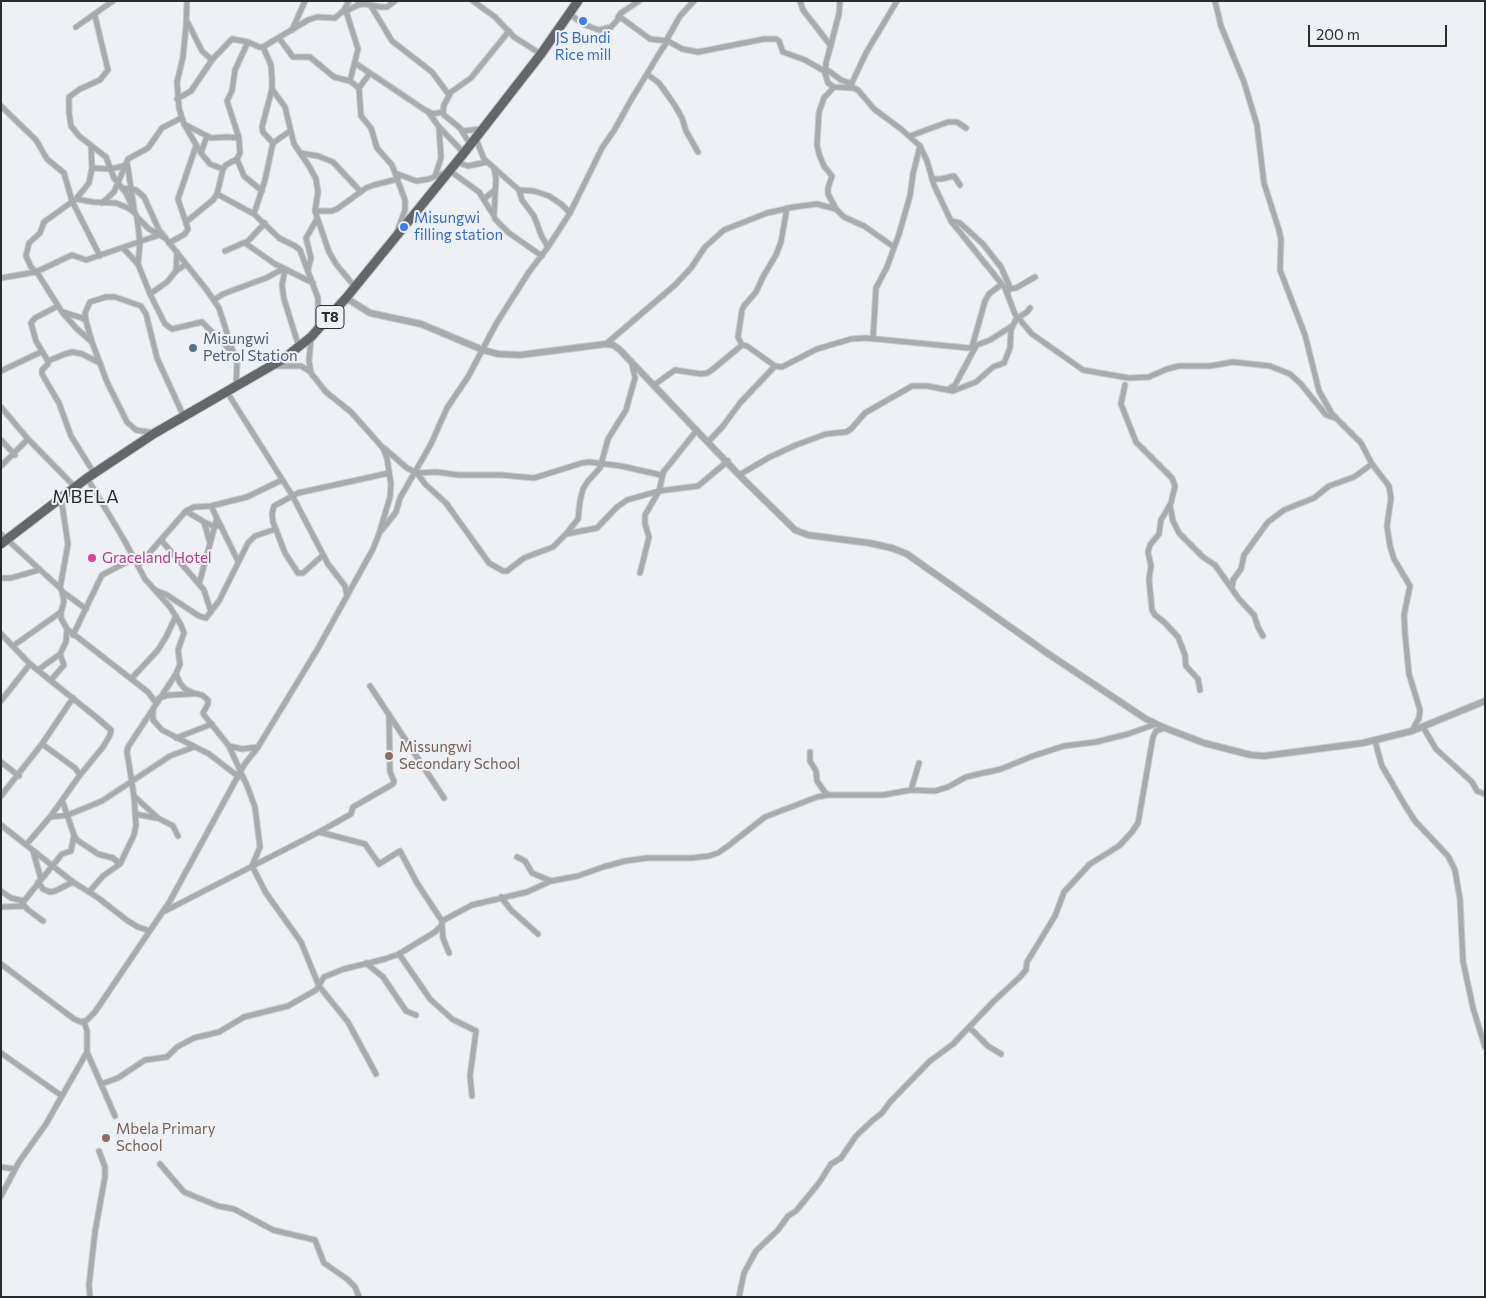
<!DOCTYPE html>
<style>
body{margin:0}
#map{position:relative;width:1486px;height:1298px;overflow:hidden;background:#edf1f5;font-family:Commissioner,sans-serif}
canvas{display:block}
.frame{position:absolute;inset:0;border:2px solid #292b2c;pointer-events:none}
.scale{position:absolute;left:1308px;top:25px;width:139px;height:22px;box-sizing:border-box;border:2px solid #292b2c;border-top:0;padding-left:6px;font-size:15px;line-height:18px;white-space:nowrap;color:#292b2c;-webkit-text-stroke:4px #edf1f5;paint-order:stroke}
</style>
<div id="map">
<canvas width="1486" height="1298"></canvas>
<div class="frame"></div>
<div class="scale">200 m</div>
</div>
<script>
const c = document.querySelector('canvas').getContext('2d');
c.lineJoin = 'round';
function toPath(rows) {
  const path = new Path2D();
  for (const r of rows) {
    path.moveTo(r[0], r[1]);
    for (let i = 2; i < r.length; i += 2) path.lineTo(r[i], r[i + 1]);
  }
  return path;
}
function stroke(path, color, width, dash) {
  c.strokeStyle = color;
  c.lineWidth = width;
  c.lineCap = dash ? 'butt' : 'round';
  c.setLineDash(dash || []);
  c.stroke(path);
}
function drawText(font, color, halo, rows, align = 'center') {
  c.font = font + ' Commissioner,sans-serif';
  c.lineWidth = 4;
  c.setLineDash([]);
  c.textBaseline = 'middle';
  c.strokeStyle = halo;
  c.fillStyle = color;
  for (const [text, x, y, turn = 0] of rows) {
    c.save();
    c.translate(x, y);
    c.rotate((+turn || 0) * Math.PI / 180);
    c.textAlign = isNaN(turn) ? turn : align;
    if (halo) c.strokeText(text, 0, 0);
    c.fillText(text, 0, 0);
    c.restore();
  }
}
const minor = toPath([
 [187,1,186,26,183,57,177,82,179,108,184,124,201,153,210,164,223,169],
 [358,1,364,4,381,7,387,7,395,1],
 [473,1,495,17,514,37,541,54],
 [800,1,803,10,831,46],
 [840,1,839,14,826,63,825,73,828,83,834,87,854,88,858,90,874,109,901,129,920,146,927,161,934,185,951,221,1005,288,1015,314,1032,334,1083,370,1129,378,1149,377,1167,369,1179,366,1210,366,1233,362,1270,366,1290,374,1301,384,1326,415,1335,418],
 [1215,1,1221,26,1244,82,1257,125,1264,183,1279,230,1281,240,1280,270,1305,335,1319,391,1332,414,1361,443,1372,464,1389,486,1391,498,1387,526,1390,546,1394,559,1410,586,1404,615,1405,634,1409,674,1420,710,1419,718,1412,731],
 [371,6,392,41,432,72,449,95],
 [346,11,358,49,350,81],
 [344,12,358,5,363,4],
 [569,14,585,25,599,30,611,27,620,17,650,39,668,41,682,49,698,52,764,39,776,39,779,41,783,52,805,60,826,72],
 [95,16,108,70,100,80,80,89,69,97,69,112,71,126,79,136,106,157,114,178,126,193,137,217,149,229,165,238],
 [618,17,621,13,639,1],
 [188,23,202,51,212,60],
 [76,27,113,1],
 [292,30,305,1],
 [279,38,293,57,310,57,334,77,350,81,359,88],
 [666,41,680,16,694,1],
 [263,47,271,65,272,79,272,89,262,127,263,132,273,143],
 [355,63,425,110,433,114,443,112],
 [826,69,841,80,852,84],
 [370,73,359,88,361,116,371,128,377,148,392,165,405,200,405,210,397,232],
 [647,74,659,83,674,104,682,118,686,131,698,152],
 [834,87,824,98,819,112,817,145,819,154,824,166,832,176,828,188,828,194,836,209,844,217,864,226,894,247],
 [850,87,866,53,897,1],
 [272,89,285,107,294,144,309,166,316,179,318,192,315,211,329,252,336,264,355,287],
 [177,99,191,91,212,60,232,39,248,42,259,47,263,47,308,20,317,17,335,18,344,10,349,1],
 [1,106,36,140,47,159,64,173,72,201,100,256],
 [429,113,439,127,464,153],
 [184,124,211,138,227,137,239,138],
 [462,131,482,129],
 [910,136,948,122,957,122,966,128],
 [476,139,484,159,519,190,534,191,549,196,561,204,570,213],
 [470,144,460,128,444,115,443,112,444,105,451,92,471,78,509,31],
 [91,147,92,168,89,183,76,199,44,222,40,233,29,243,26,256,31,267,36,272,72,255,86,260,159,235],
 [201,153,207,136],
 [300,153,318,156,333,162,361,192],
 [237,159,244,176,262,191],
 [127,162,134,208],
 [456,162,468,166,487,162],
 [92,168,110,169,124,166],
 [494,168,496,179,494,216,495,219,509,233,542,256],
 [395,173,416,181,429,179,450,171,479,192,494,216],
 [435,176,441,158,439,128],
 [932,179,941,179,954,176,960,185],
 [122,188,136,190,144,197,159,230,206,289,219,308,237,364,236,387],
 [519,190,522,200,534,216,542,237,548,247],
 [217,194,254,214,279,238,295,246,300,250,318,298,318,328],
 [76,199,93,202,116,203,128,208,135,213],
 [484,199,495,190],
 [102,203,114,192,128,159,148,148,162,128,181,118],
 [315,211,332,211,337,209,366,188,374,185,398,179],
 [254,214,265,180,273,143,290,131],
 [137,218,140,243,138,264,150,294,165,324,172,329,202,322,231,351],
 [951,221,960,223,983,244,1001,267,1009,285,1008,293],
 [186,222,213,200,217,194,223,169,226,165,237,159,240,153,239,138,227,101,232,91,235,70,248,42],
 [169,243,185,234,188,229,178,199,196,146],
 [245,243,275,264,313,283],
 [124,249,137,263],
 [225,251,248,241,265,223],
 [285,270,282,285,284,299,299,347],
 [308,270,311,258,306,238,317,219],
 [176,271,177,252],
 [1,278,36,272,38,274,62,312,76,328,92,342,107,382,127,422,136,430,155,433],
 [1009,289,1016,288,1035,277],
 [150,294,167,282,176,271,185,265],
 [214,300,223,294,266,278,283,269],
 [58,306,35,318,31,323,36,341,48,361,48,364,42,370,42,374,59,403,71,436,94,473],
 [63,312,82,318,86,321,92,342],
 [1018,318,1027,312,1030,308],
 [86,321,85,313,90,302,106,297,115,297,141,306,146,314,157,358,184,417],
 [873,339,876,288,887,267,899,234,910,196,913,174,920,146],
 [606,344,675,285,691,268,705,247,724,230,767,213,794,207,817,204,836,209],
 [742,345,738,337,742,310,744,306,756,292,764,275,776,255,781,242,787,208],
 [972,347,985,301,989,294,1002,284],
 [48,361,65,354,73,352,82,354,100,363],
 [274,366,301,366,311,372],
 [1,371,41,352],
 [654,385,675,370,701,374,707,373,712,370,742,345,747,346,775,366,782,367,817,349,851,339,866,338,969,348,990,340,1012,326],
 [1125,385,1121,404,1136,442,1172,478,1175,486,1171,503,1161,520,1159,534,1150,545,1148,552,1151,566,1149,579,1152,610,1155,615,1164,622,1178,637,1185,655,1186,666,1198,679,1200,690],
 [947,390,955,385,976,346],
 [227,392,292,495,328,564,345,586,347,596],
 [1,407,28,439,75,487],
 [1,440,15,455],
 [708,442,723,426,740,403,775,366],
 [384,448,407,468,417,473,436,472,459,475,501,475,534,478,582,463,589,462,621,466,661,475,697,430],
 [1,466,28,439],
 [417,473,425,484,446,503,489,563,503,571,507,571,524,558,553,547,566,534,578,519,580,501,583,489,588,481,600,468,608,439,626,410,635,378,632,364],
 [739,475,770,457,796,445,826,434,846,432,851,429,865,413,912,386,927,386,953,391,976,382,993,367,1004,363,1010,348,1011,330,1017,317],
 [87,478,123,538,145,579,170,607,181,625,184,633,178,650,180,664,176,674,128,747,127,752,134,796,136,825,134,835,120,864,103,876,89,892],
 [211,506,238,561],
 [1170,506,1173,521,1179,533,1203,557,1215,565,1239,599,1254,615,1258,627,1263,636],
 [186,511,204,522,213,526,219,526],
 [204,522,210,543],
 [382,530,396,512,400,498,431,444,447,408,468,377,496,324,529,272,548,247,570,213,602,148,615,129,631,100,662,49,668,41],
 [1,534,60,588,62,591,64,602,61,612,61,618,67,629,148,692,156,703],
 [566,534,597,528,617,507,627,500,659,491,698,486,728,461],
 [161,540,204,590,211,612],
 [323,555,303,573,298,573,285,553,273,522,272,514,274,506,298,493,389,473],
 [138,566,186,511,194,507,211,506,247,497,282,480],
 [640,573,649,537,645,524,645,515,659,491,663,474],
 [1,578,11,578,39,570],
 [199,584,217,518],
 [60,588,68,544,61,498],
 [1232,588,1233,580,1241,569,1244,555,1268,522,1284,510,1314,498,1329,486,1354,477,1372,464],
 [155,590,167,595,199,616,206,618,219,601,248,543,255,536,276,529],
 [63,592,86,609],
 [1,634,30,664,96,717,111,730,110,735,103,747,80,775,50,817,26,845],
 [73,635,102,575,129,561,133,556],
 [13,646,61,612],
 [38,670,60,654],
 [176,674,180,683,185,689,193,693,202,695,208,700,208,704,203,713,204,715,229,746,248,788,255,807,260,847,252,866,266,893,301,942,319,986,348,1022,376,1074],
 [131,679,158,650,166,637,176,616],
 [51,680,64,665,60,654,66,642,67,629],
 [370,686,444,798],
 [159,698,169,695,193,694],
 [1,701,30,664],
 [153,709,153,720,162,730,209,754,239,777],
 [1423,727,1436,749,1472,782,1477,791,1485,794],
 [176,738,212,724],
 [1375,741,1382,766,1406,807,1415,821,1448,856,1455,870,1460,899,1463,961,1473,1008,1485,1047],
 [42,744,75,768,80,775],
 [229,746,242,749,258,747],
 [810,752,810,761,816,771,817,781,824,791,828,795],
 [1,762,19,776],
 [911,790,919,763],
 [1,796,42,744,73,698],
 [134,796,158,818,173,826,178,836],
 [62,800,74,835,77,840,98,854,113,858,120,864],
 [135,814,156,818],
 [50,817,68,815,102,801,170,756,194,747],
 [1,825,73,882,97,897,128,921,138,927,150,931],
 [319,832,351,814,353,807,393,784,394,781,390,772,389,714],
 [33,851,41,879],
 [517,857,525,861,532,873,551,881,578,876,603,867,625,861,647,858,692,858,709,856,718,853,728,846,765,817,817,797,828,795,883,795,911,790,935,791,948,787,966,777,1001,769,1033,756,1064,746,1096,742,1128,734,1156,724],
 [38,882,43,889,50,892,55,891,73,882],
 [1,891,11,898,24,901,62,854,71,851,74,835],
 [501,897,511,910,538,934],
 [21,901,27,909,43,921],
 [1,907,24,906],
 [442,921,472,905,527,892,551,881],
 [442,925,443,938,449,953],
 [399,954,430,999,452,1019,476,1031,470,1076,472,1096],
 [366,963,383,977,406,1011,416,1015],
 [1,964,74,1019,81,1022,87,1020,95,1012,170,901,244,765,258,747,317,650,373,549,379,534,390,497,391,484,387,458,383,448,351,412,326,392,311,373,309,361,311,338],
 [84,1021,87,1031,87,1052,115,1116],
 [969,1027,988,1046,1001,1054],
 [1,1053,62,1096],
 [101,1084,118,1078,145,1060,167,1057,177,1047,194,1038,219,1032,244,1017,288,1006,316,990,324,977,344,969,385,959,399,954,435,932,442,925,442,921,417,883,400,851,379,864,365,844,319,832,163,912],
 [160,1164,184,1192,218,1206,234,1209,273,1230,315,1240,324,1263,347,1279,355,1287,359,1297],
 [1,1167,15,1169],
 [1,1196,19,1162,46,1124,87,1052],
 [90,1297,89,1285,95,1232,105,1177,105,1167,99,1151],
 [739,1297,744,1273,756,1251,778,1230,788,1216,796,1211,819,1183,831,1164,841,1158,856,1136,873,1120,882,1113,890,1102,930,1061,953,1044,994,1001,1020,977,1026,970,1027,962,1055,916,1064,892,1090,864,1119,846,1132,832,1138,823,1153,737,1156,731,1165,728]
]);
const tertiary = toPath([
 [346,298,370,313,421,324,483,350,498,354,520,355,606,344,613,345,619,349,739,475,795,530,808,535,869,543,892,548,907,554,1047,653,1146,719,1165,728,1204,743,1251,755,1264,756,1363,743,1412,731,1485,701]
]);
const trunk = toPath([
 [1,544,87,478,155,433,283,359,311,337,346,298,464,153,541,54,578,1]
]);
const markers = [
 [583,21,5,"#3f7fe0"],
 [404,227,5,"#3f7fe0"],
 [193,348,5,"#5c6f8a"],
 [92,558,5,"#d1479c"],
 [389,756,5,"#8d6e63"],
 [106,1138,5,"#8d6e63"]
];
const shields = [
 [330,317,28]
];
const shieldNames = [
 ["T8",330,317]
];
const shopNames = [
 ["JS Bundi",583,38],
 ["Rice mill",583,55],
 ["Misungwi",414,218,"left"],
 ["filling station",414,235,"left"]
];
const serviceNames = [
 ["Misungwi",203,339],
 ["Petrol Station",203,356]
];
const hotelNames = [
 ["Graceland Hotel",102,558]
];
const educationNames = [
 ["Missungwi",399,747],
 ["Secondary School",399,764],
 ["Mbela Primary",116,1129],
 ["School",116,1146]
];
const quarterNames = [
 ["MBELA",86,497]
];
stroke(minor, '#cacdd1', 7);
stroke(tertiary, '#cacdd1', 8);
stroke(trunk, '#cacdd1', 11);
stroke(minor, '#a9aaac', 5);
stroke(tertiary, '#a9aaac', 6);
stroke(trunk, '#64666a', 9);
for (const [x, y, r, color] of markers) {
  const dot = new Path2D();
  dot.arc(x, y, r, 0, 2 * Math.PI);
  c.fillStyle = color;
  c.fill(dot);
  stroke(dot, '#edf1f5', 2);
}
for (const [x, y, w] of shields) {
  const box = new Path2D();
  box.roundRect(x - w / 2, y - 11.5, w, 23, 4);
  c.fillStyle = '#edf1f5';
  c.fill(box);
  stroke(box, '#292b2c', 1);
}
drawText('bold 14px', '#292b2c', null, shieldNames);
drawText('15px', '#366cbe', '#edf1f5', shopNames);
drawText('15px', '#4e5e75', '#edf1f5', serviceNames, 'left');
drawText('15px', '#b23c85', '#edf1f5', hotelNames, 'left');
drawText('15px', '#785e54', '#edf1f5', educationNames, 'left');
c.letterSpacing = '1px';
drawText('18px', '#292b2c', '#edf1f5', quarterNames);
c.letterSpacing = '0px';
</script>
